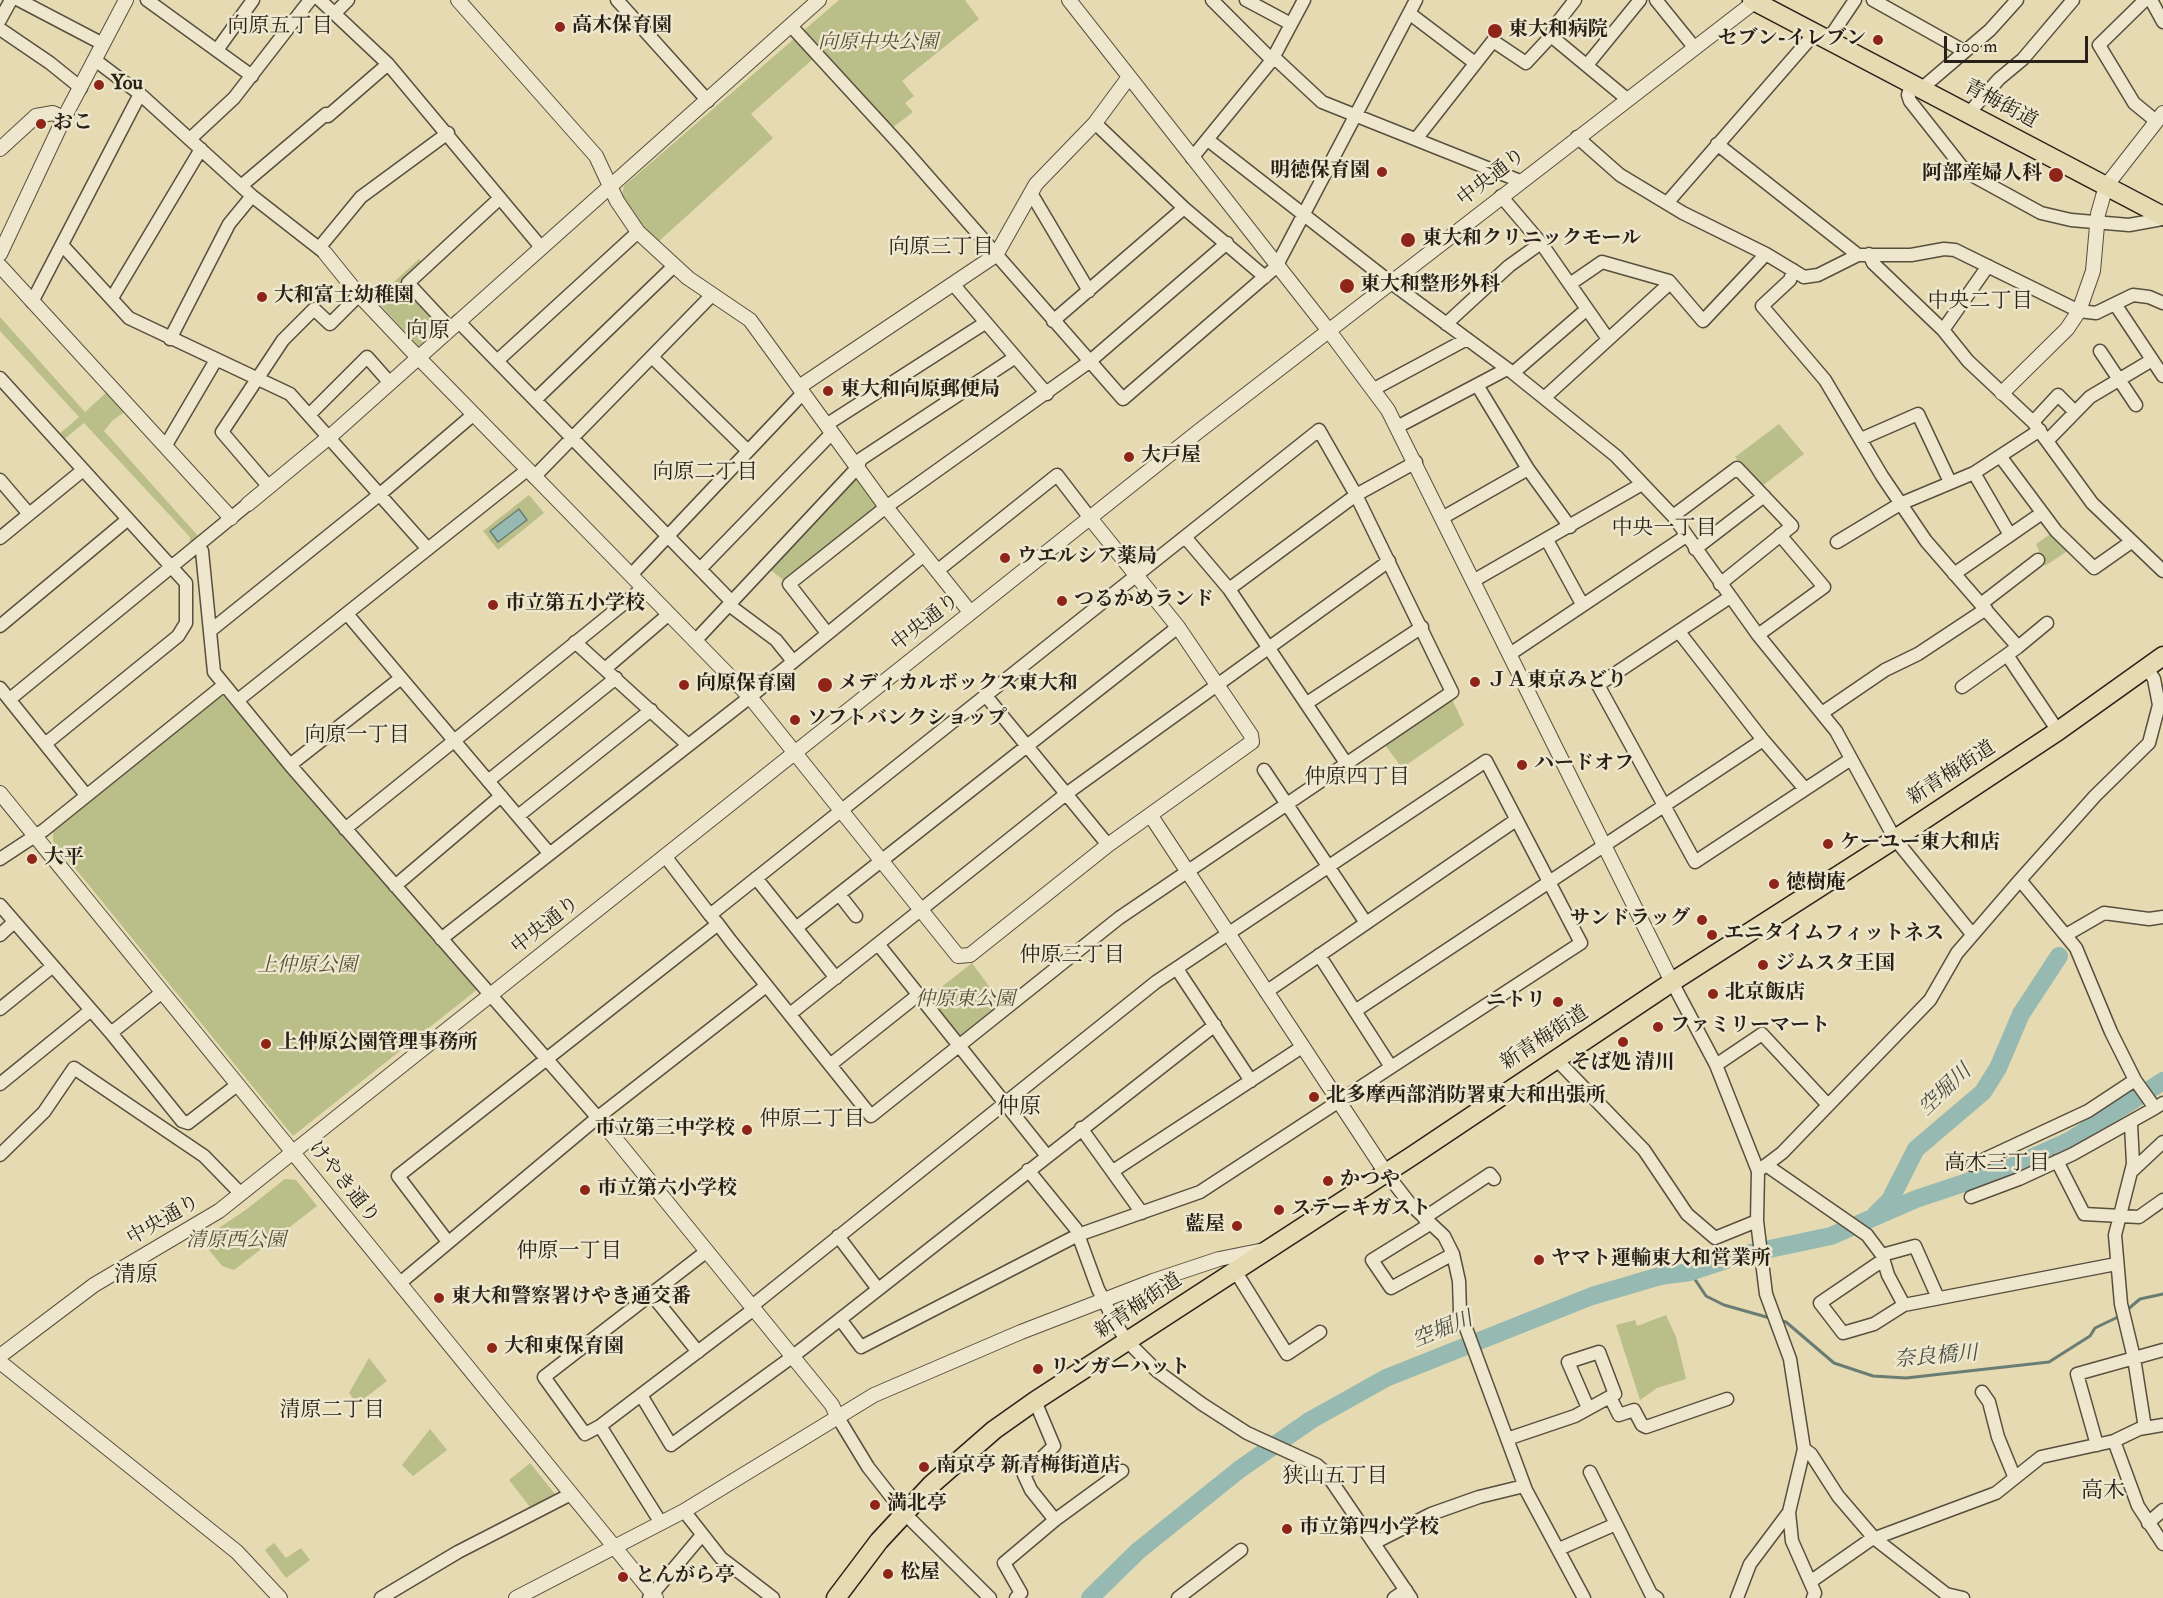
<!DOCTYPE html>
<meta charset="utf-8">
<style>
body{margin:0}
#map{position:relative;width:2163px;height:1598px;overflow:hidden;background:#e5dab2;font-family:"IM FELL Double Pica",serif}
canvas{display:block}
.scale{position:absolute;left:1944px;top:36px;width:144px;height:27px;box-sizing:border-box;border:3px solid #292118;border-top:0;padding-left:8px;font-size:18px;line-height:21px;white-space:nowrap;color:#292118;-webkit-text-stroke:4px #eee7cd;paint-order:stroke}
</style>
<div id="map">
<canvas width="2163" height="1598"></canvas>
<div class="scale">100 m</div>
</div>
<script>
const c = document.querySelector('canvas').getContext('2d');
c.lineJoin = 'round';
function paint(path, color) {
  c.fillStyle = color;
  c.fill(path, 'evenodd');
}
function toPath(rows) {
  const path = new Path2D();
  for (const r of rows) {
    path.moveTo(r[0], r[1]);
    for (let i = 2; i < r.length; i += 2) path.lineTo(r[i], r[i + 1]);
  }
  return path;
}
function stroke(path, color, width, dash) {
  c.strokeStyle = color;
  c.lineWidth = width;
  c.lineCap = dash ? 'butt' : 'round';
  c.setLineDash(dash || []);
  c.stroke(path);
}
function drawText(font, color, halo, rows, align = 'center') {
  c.font = font + ' "IM FELL Double Pica","Noto Serif JP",serif';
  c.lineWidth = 5;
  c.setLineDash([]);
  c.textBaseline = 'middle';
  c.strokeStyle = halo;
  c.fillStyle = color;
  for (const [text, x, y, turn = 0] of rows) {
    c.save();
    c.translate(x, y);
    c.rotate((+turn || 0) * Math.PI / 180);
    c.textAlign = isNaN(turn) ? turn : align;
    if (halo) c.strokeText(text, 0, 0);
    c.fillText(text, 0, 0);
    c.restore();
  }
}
const green = toPath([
 [839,0,965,0,979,19,902,81,914,96,905,103,913,112,892,128,822,51,751,114,773,138,658,242,631,212,622,195,624,186],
 [419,259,425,266,407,283,446,326,421,349,375,299],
 [0,317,85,412,108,391,126,411,113,420,104,431,199,537,190,544,190,537,84,423,62,441,57,436,79,417,0,331],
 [1779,424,1804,454,1762,486,1735,457],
 [854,479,858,479,876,504,876,510,786,582,768,568],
 [529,495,544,513,498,550,483,531],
 [2052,533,2069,550,2045,566,2036,544],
 [222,694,479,988,293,1136,53,841,53,830],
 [1451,697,1464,725,1402,768,1383,742],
 [972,963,1002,1004,963,1036,955,1036,926,999],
 [285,1179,296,1180,317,1206,234,1270,222,1266,201,1240,247,1209],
 [1666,1315,1676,1337,1686,1379,1657,1388,1640,1400,1616,1325,1635,1320,1637,1326],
 [369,1358,387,1381,357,1404,349,1393],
 [430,1429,447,1450,413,1476,402,1465],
 [530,1463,555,1494,530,1507,509,1480],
 [274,1543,286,1558,301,1548,310,1560,286,1578,265,1550]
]);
const water = toPath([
 [519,509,527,520,498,542,490,531,519,509]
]);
const stream = toPath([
 [1690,1272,1706,1296,1724,1305,1770,1318],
 [2127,1310,2140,1299,2163,1294],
 [1780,1320,1786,1322,1834,1363,1873,1376,1906,1378,2049,1362,2090,1336,2095,1328,2120,1316]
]);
const river = toPath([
 [1875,1215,1890,1200,1916,1149,1983,1092,1998,1068,2021,1014,2059,956],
 [1090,1598,1138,1551,1240,1469,1311,1420,1386,1378,1592,1296,1660,1276,1690,1272,1741,1255,1831,1236,1916,1199,2009,1168,2069,1141,2163,1081]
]);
const minor = toPath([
 [19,0,103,44],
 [147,0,252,76],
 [320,0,388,64,540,246],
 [617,0,708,101],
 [1212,0,1272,60,1278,61,1322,102,1520,181],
 [1246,0,1291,24],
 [1656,0,1694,47],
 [1873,0,1964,51],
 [2145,0,2099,45,2134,103,2156,121],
 [2151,0,2163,22],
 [336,12,348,0],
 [1409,13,1475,63],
 [0,20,11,0],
 [791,26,903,148,1123,399,1276,267,1416,0],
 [0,29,50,63,81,88],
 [1551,36,1627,99],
 [1828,40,1855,0],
 [217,50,253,0],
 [95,60,140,94,252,196,325,253],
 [1587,65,1640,0],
 [1911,84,1908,95,1910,101,1966,172,2041,213,2071,220,2129,225,2163,219],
 [1921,89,1990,30,2017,0],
 [1968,114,1999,79,2023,59,2073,0],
 [328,116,388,64],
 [1095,123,1184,208,1265,277],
 [1577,137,1620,175,1683,213,1766,254,1804,277,1818,275,1858,255,1911,255,1944,249,1955,250,2079,311,2096,313,2133,295,2149,297,2163,303],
 [190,139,234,98,310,0],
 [1416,139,1493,41,1526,63,1551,36,1554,27,1575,0],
 [1208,140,1390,282,1513,373,1616,456,1673,516,1758,635,1836,731,1895,839,1972,934],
 [1717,144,1858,255],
 [1192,158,1272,60,1304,0],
 [241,186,326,114],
 [1031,193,1089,291],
 [1501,196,1541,243,1608,339],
 [1667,203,1815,33],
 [63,246,129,318,290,394,428,549],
 [319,248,361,197,448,133],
 [1869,254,1873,263,1943,330,1968,361,2033,422,2092,503,2163,571],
 [1793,270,1790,280,1762,306,1825,380,1882,476,1926,541,2018,647,1962,687],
 [953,284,1047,394],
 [1570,284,1602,262,1669,281,1703,321,1766,254],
 [112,298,201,149],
 [32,302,140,94],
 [2115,304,2163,376],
 [458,321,732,602],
 [1053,321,1184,208],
 [1446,324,1509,266,1541,243],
 [450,328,408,283,500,198],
 [1943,330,1988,266],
 [170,339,229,224,252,196],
 [2100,351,2136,405],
 [652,357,748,451],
 [497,361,638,232],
 [1513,373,1587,309],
 [0,378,186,583,186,623,178,636,45,744],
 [1477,385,1528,469,1570,527],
 [1374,389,1467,339],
 [1544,398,1670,283],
 [535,400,674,266],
 [310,414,367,357,390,383],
 [2033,422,2058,395,2075,412],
 [826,425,985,323],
 [1397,427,1507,369],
 [1861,439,1918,414,1950,482],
 [2048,440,2090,397,2152,360],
 [166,445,216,360],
 [2000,456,2056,531,2094,568,2131,542],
 [1974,473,2010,535],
 [534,477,712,295],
 [0,480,29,514],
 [269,487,222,432,283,340,314,309,330,324,359,295],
 [1673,516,1737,468,1792,526,1720,584],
 [1442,518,1528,469],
 [1185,537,1229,589,1346,763],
 [0,538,83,470],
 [1547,540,1582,604],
 [1837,542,1900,504,1974,473,2040,430],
 [198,545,202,551,214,672,290,765,605,1126],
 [1695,549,1764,496],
 [700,569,832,433],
 [937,571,1057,475,1090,518],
 [1954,574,2042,513],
 [631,575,803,393],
 [1473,581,1642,484],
 [1229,589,1356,495,1416,462],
 [1730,597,1598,685,1695,862,1851,759],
 [1981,604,2038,560],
 [729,605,776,640,792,660],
 [348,615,549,853],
 [0,626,127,520],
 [210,631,379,495,474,414],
 [1679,632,1763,740,1805,789],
 [827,633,789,584,886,507,1089,362,1227,243],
 [1758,635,1824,587,1780,535],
 [695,641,857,468,861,459,1014,358],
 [575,642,687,744],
 [2018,647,2047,623],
 [1510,654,1686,536],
 [2007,655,2058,731],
 [606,668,669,614],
 [0,688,86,795],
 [986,696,1108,845],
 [10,699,248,504],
 [238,700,527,470],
 [1307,703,1422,627],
 [1822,713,1885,670,1918,654,1986,609],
 [290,765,401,678],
 [1264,770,1366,923],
 [488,781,616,678],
 [518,816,651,710],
 [345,829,643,588],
 [665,856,710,915,718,924,730,940,871,1116,1119,918,1452,692,1356,495,1319,430,710,915],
 [0,859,44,830,224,685],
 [756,878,836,978],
 [2020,880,2095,796,2149,743,2159,705,2154,679,2147,668],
 [395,886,501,796],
 [839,894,856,916],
 [0,905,111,1033,182,1121,188,1123,237,1085],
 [796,928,1178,627],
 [0,935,14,922],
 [2066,935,2104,913,2149,919,2163,917],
 [441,939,750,697,924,555],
 [878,944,1047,1156],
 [1319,955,1391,1067],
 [1177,969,1251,1081],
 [1672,982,1716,1065,1758,1171],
 [1266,992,1516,820],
 [0,1009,53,966],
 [1355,1011,1763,740],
 [790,1014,1066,794,1389,561],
 [111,1033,161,993],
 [1556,1059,1644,1150,1687,1214,1715,1238,1757,1221],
 [830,1065,918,995],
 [1716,1065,1762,1034,1828,1105],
 [0,1084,91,1010],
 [2131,1124,2133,1164,2115,1235,2121,1304,2134,1358,2145,1428],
 [1081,1128,1142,1213],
 [0,1155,44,1112,74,1068,204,1156,241,1194],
 [2057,1161,2084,1214,2139,1217,2163,1200],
 [1766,1165,1867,1235,1882,1255,1888,1275,1904,1305,2116,1264],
 [1972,1165,2088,1111,2135,1080],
 [1028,1170,1076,1229,1098,1289,1117,1326,1128,1342,1157,1371,1202,1404,1247,1433,1317,1465,1326,1473,1411,1598],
 [1113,1171,1302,1047],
 [2132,1171,2163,1142],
 [1386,1173,1411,1205,1444,1236,1453,1254,1459,1281,1460,1312,1526,1490,1584,1598],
 [1971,1197,2019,1179,2073,1154,2155,1108],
 [1424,1218,1490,1174,1494,1179],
 [1430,1224,1372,1260,1391,1288,1453,1254],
 [838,1236,878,1289],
 [448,1242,398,1176,718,924],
 [707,1251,544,1377,585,1434,600,1426,754,1309],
 [1882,1255,1915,1246,1938,1298],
 [1883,1260,1820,1303,1843,1333,1874,1324,1904,1305],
 [1234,1269,1287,1354,1320,1332],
 [400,1283,597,1118,766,986],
 [652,1295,698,1352],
 [752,1306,1156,982,1486,761,1581,943,1200,1192,1078,1235,861,1347,840,1319],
 [1982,1392,1989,1402,1998,1437,2014,1476],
 [641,1395,671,1445,792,1357,1215,1025],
 [1610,1397,1619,1415,1634,1410,1642,1425,1646,1427,1727,1399],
 [837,1416,868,1467,904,1513,990,1598],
 [600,1426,661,1523],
 [1507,1439,1575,1416,1615,1394,1599,1352,1568,1362,1588,1408],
 [2114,1441,2138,1506,2163,1544],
 [2097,1445,2077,1374,2163,1350],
 [1804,1449,1811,1454,1838,1496,1874,1538,1946,1594,1963,1598],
 [1590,1472,1651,1594,1657,1598],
 [684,1511,721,1558,773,1598],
 [1789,1512,1792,1541,1815,1593,1813,1598],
 [1055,1520,1122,1471],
 [2148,1523,2163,1510],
 [1376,1542,1431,1514,1479,1497,1524,1486],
 [1559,1549,1616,1524],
 [1810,1582,1870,1540,1996,1493,2041,1457,2114,1441,2139,1429,2163,1425],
 [381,1598,458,1552,571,1494],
 [649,1598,702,1535],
 [1016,1598,1021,1593,1004,1563,1055,1520,1031,1490,1024,1475,1054,1446,1035,1401],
 [1178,1598,1241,1550],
 [1394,1598,1406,1590],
 [1737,1598,1750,1564,1789,1512,1804,1449,1790,1359,1766,1294,1757,1221,1758,1171,1782,1153,1930,1000,1957,953,2020,880,2076,948,2111,1032,2135,1080,2155,1108,2163,1103]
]);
const tertiary = toPath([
 [458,0,596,156,617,201,638,232,688,278,750,320,886,507,970,612],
 [1069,0,1329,331,1388,410,1672,982],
 [0,149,36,116,53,113,64,118],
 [325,253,359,295,410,349,750,697,958,956,970,955,1108,845,1252,742,1251,735,1178,627,1090,518],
 [0,254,64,118,126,0],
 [0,266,231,518],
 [799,387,996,255,1036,184,1095,123,1129,77],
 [2002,393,2067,329,2079,311,2093,271,2098,214,2106,186,2163,113],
 [248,504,334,433,819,0],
 [0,793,656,1598],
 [1151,816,1386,1173],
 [605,1126,832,1405,837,1416],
 [0,1356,94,1285,219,1211,1199,431,1757,0],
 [0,1362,237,1552,280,1598],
 [516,1598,684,1511,874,1395,1021,1332,1153,1281,1219,1259,1264,1250]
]);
const primary = toPath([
 [1752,0,2163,216],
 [836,1598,879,1541,931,1485,994,1430,1035,1401,1412,1156,1672,982,1895,839,2058,731,2163,656]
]);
const markers = [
 [560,27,6,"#8f2418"],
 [1495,31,8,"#8f2418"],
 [1878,40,6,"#8f2418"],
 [99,85,6,"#8f2418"],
 [41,124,6,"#8f2418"],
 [1382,172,6,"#8f2418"],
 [2056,175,8,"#8f2418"],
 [1408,240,8,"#8f2418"],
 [1347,286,8,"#8f2418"],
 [262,297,6,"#8f2418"],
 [828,391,6,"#8f2418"],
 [1129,457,6,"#8f2418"],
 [1005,558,6,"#8f2418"],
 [1062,601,6,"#8f2418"],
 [493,605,6,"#8f2418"],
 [1475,682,6,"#8f2418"],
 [684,685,6,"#8f2418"],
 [825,685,8,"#8f2418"],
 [795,720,6,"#8f2418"],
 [1522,765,6,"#8f2418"],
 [1828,844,6,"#8f2418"],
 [32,859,6,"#8f2418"],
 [1774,884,6,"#8f2418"],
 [1702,920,6,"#8f2418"],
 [1712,935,6,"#8f2418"],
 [1763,965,6,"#8f2418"],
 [1713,994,6,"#8f2418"],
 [1558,1002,6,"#8f2418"],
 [1658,1027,6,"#8f2418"],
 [1623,1042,6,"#8f2418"],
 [266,1044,6,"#8f2418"],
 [1314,1097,6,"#8f2418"],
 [747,1130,6,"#8f2418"],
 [1328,1181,6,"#8f2418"],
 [585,1190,6,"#8f2418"],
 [1279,1210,6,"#8f2418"],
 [1237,1226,6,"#8f2418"],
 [1539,1260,6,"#8f2418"],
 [439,1298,6,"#8f2418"],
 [492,1348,6,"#8f2418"],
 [1038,1369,6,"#8f2418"],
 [924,1467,6,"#8f2418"],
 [875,1505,6,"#8f2418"],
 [1287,1529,6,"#8f2418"],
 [888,1574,6,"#8f2418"],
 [623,1577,6,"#8f2418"]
];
const poiNames = [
 ["高木保育園",572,27],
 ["東大和病院",1508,31],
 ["セブン-イレブン",1866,40,"right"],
 ["You",111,85],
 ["おこ",53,124],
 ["明徳保育園",1370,172,"right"],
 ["阿部産婦人科",2042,175,"right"],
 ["東大和クリニックモール",1422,240],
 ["東大和整形外科",1360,286],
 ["大和富士幼稚園",274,297],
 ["東大和向原郵便局",840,391],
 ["大戸屋",1141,457],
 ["ウエルシア薬局",1017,558],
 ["つるかめランド",1074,601],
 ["市立第五小学校",505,605],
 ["ＪＡ東京みどり",1487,682],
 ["向原保育園",696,685],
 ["メディカルボックス東大和",838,685],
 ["ソフトバンクショップ",807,720],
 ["ハードオフ",1534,765],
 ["ケーユー東大和店",1840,844],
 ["大平",44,859],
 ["徳樹庵",1786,884],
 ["サンドラッグ",1690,920,"right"],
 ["エニタイムフィットネス",1724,935],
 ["ジムスタ王国",1775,965],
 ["北京飯店",1725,994],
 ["ニトリ",1546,1002,"right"],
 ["ファミリーマート",1670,1027],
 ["上仲原公園管理事務所",278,1044],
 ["そば処 清川",1623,1064,"center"],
 ["北多摩西部消防署東大和出張所",1326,1097],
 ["市立第三中学校",735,1130,"right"],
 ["かつや",1340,1181],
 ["市立第六小学校",597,1190],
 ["ステーキガスト",1291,1210],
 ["藍屋",1225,1226,"right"],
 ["ヤマト運輸東大和営業所",1551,1260],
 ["東大和警察署けやき通交番",451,1298],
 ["大和東保育園",504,1348],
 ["リンガーハット",1050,1369],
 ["南京亭 新青梅街道店",936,1467],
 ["満北亭",887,1505],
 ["市立第四小学校",1299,1529],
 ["松屋",900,1574],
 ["とんがら亭",635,1577]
];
const parkNames = [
 ["向原中央公園",878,44],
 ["上仲原公園",307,967],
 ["仲原東公園",965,1001],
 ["清原西公園",236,1242]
];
const streetNames = [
 ["青梅街道",2000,105,28],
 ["中央通り",1492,178,-38],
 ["中央通り",926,623,-38],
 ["新青梅街道",1952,774,-33],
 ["中央通り",546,926,-38],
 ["新青梅街道",1545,1039,-33],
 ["けやき通り",343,1183,51],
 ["中央通り",164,1221,-30],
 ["新青梅街道",1139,1307,-34]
];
const neighbourhoodNames = [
 ["向原五丁目",280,27],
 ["向原三丁目",941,248],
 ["中央二丁目",1980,302],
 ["向原二丁目",705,473],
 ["中央一丁目",1664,529],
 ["向原一丁目",357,736],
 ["仲原四丁目",1357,778],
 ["仲原三丁目",1072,956],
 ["仲原二丁目",812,1120],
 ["高木三丁目",1997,1164],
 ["仲原一丁目",569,1252],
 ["清原二丁目",332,1411],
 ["狭山五丁目",1335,1477]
];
const waterNames = [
 ["空堀川",1946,1091,-44],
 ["空堀川",1443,1331,-22],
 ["奈良橋川",1936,1358,-5]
];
const quarterNames = [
 ["向原",428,332],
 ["仲原",1019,1108],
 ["清原",136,1276],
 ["高木",2103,1492]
];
paint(green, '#babe88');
paint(water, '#96bab1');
stroke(water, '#6a7d74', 1.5);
stroke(stream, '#6a7d74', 3);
stroke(river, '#96bab1', 18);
stroke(minor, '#584f3e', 15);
stroke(tertiary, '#584f3e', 16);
stroke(primary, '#292118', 21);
stroke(minor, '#eee7cd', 12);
stroke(tertiary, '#eee7cd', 14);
stroke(primary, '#e5dab2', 18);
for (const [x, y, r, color] of markers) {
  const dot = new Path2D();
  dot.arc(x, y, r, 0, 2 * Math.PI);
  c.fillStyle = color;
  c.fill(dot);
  stroke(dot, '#eee7cd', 2);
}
drawText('bold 20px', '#292118', '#eee7cd', poiNames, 'left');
drawText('italic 20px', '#54503a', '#eee7cd', parkNames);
drawText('20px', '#292118', '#eee7cd', streetNames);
drawText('21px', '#292118', '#eee7cd', neighbourhoodNames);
drawText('italic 21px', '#4a4f46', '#eee7cd', waterNames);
drawText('22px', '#292118', '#eee7cd', quarterNames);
</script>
